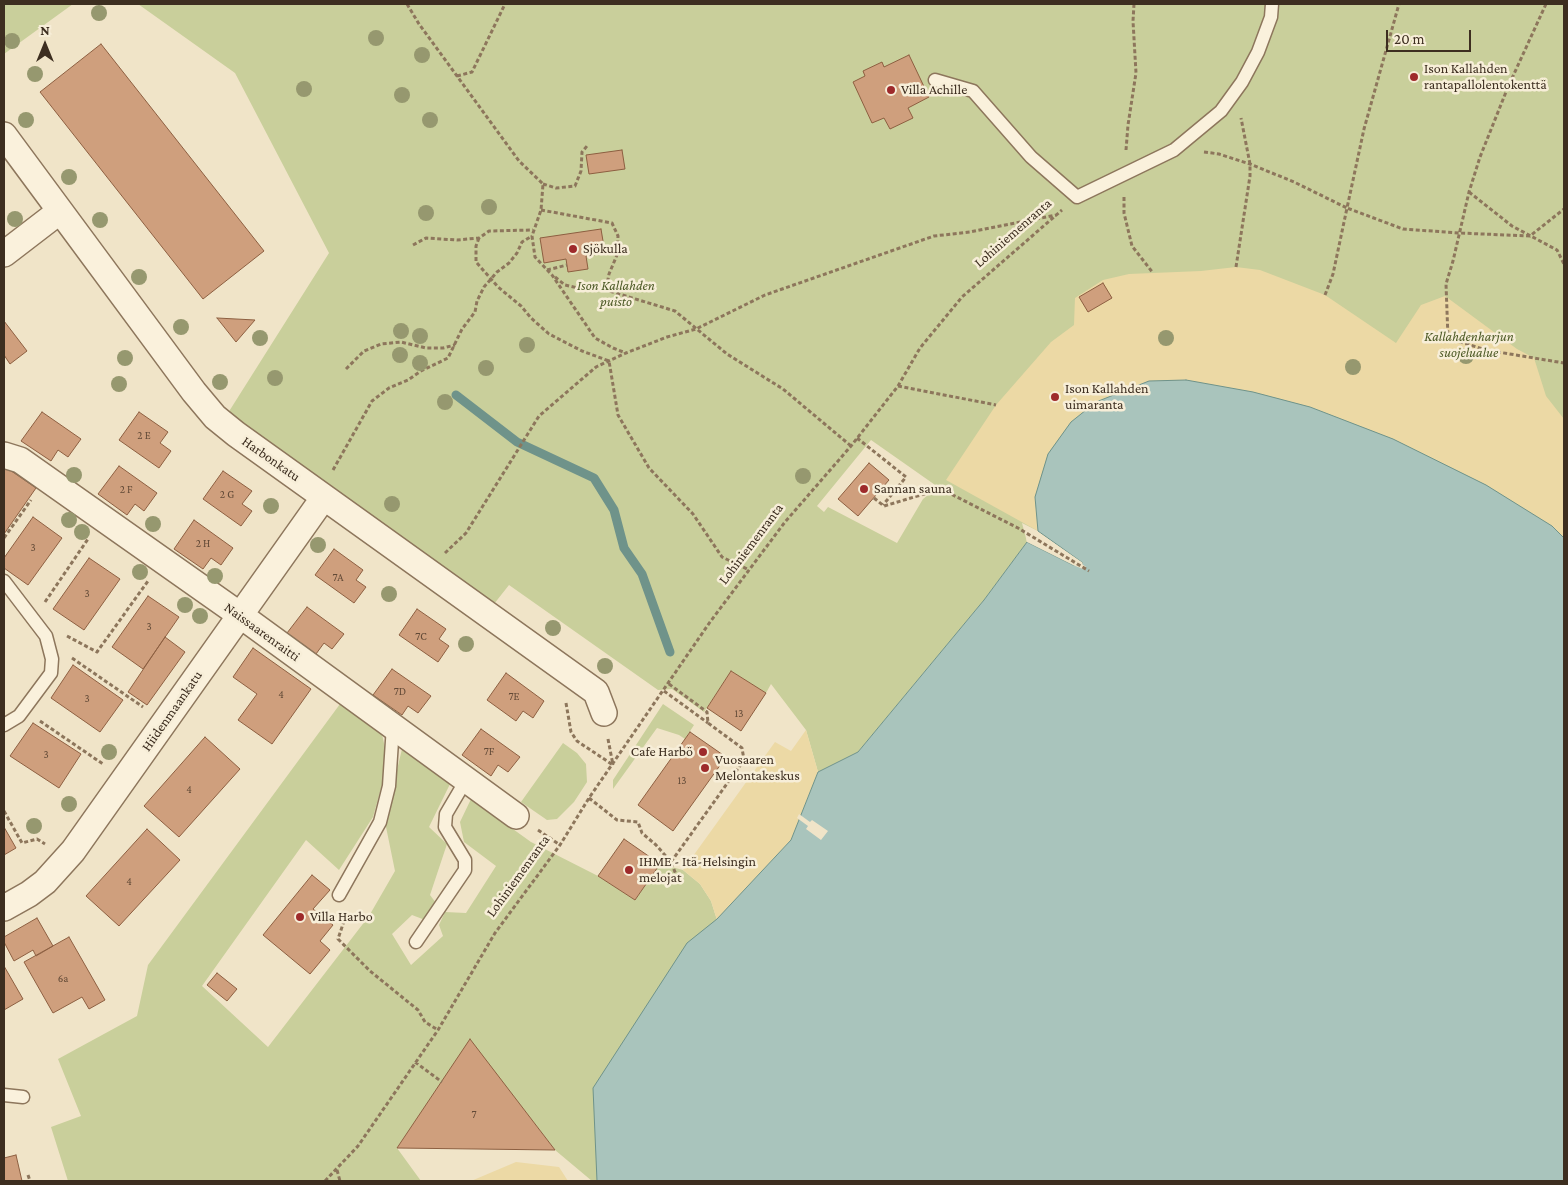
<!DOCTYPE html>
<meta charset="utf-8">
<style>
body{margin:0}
#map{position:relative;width:1568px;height:1185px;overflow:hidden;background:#f0e4c8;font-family:"Crimson Pro",serif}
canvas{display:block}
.frame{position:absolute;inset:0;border:5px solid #3d2e20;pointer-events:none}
.north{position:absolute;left:20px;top:20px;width:50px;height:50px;-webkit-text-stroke:4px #f7eed8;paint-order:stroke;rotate:0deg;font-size:14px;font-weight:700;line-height:20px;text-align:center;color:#3d2e20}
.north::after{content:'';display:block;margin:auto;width:18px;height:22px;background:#3d2e20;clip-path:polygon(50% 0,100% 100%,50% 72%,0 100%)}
.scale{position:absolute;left:1386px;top:30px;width:85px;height:22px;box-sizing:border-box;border:2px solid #3d2e20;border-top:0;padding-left:6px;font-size:15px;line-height:18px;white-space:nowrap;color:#3d2e20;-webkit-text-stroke:4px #f7eed8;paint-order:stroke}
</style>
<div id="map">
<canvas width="1568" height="1185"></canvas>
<div class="frame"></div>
<div class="north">N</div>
<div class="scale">20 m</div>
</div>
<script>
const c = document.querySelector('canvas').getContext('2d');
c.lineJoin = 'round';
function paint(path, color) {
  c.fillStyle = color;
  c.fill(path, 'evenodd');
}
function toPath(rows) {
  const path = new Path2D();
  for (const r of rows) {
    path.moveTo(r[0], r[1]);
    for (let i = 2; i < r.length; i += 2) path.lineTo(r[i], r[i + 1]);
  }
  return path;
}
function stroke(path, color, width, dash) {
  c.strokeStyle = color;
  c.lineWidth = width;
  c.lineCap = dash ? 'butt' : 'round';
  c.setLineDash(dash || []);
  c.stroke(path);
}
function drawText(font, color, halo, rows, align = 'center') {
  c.font = font + ' "Crimson Pro",serif';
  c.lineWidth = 5;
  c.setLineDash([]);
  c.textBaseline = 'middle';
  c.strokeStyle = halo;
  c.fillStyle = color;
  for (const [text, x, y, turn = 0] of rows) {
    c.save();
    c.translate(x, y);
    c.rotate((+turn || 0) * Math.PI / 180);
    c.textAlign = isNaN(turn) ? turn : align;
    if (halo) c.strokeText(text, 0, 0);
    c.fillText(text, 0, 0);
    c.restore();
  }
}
const green = toPath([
 [4,4,73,4,4,54],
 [138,4,1564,4,1564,538,1551,526,1335,417,1310,407,1035,497,1038,531,1022,523,1027,542,984,600,858,752,818,772,806,730,771,684,766,693,731,671,704,712,672,689,658,690,509,585,494,604,228,413,329,253,235,73],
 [871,440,938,487,923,499,897,543,828,507,824,512,817,506],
 [340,704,382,734,385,748,385,774,373,817,339,870,306,840,202,986,268,1047,369,916,395,871,385,822,392,802,396,774,402,749,450,784,429,827,447,844,430,895,436,903,425,920,412,915,392,934,411,965,443,936,439,925,445,912,466,913,496,866,464,842,460,822,471,799,531,842,598,876,635,900,660,864,683,870,700,884,711,901,717,920,672,1181,592,1181,555,1150,470,1040,397,1148,421,1181,68,1181,51,1127,81,1116,58,1059,137,1016,148,965],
 [663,704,694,725,685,739,679,735,657,728,613,789,613,780],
 [563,743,577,753,586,764,587,782,574,802,557,819,547,820,521,802]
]);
const sand = toPath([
 [1236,267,1260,270,1325,295,1396,343,1421,305,1445,296,1517,349,1534,358,1546,396,1564,419,1564,538,1551,526,1486,485,1393,439,1310,407,1253,392,1071,422,1048,454,1035,497,1038,531,946,480,996,405,1051,342,1074,325,1075,298,1103,280,1129,274,1201,271],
 [806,730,818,772,791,840,717,920,711,901,700,884,683,870,775,742,791,751],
 [516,1162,559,1167,568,1181,471,1181]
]);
const water = toPath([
 [1186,380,1253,392,1310,407,1393,439,1486,485,1552,526,1564,538,1564,1181,597,1181,593,1088,687,943,717,919,791,840,818,772,858,752,984,600,1027,542,1073,565,1083,563,1038,531,1035,497,1048,454,1071,422,1096,402,1149,381,1186,380]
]);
const pier = toPath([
 [1035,530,1083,563,1082,564,1086,567,1083,569,1073,565,1027,542,1026,539,1074,563,1077,562,1036,533],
 [799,814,810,822,812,820,828,831,821,840,806,829,808,826,797,818]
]);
const stream = toPath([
 [456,395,517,442,594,478,614,510,624,548,642,574,670,652]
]);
const building = toPath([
 [101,44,264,251,203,299,40,92,101,44],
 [909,55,929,97,908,108,913,118,890,129,884,118,872,123,853,82,865,76,863,71,882,62,884,67,909,55],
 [622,150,625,169,589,174,586,155,622,150],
 [601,229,605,253,586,256,588,269,568,272,566,259,544,263,540,238,601,229],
 [1103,283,1112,298,1088,312,1079,297,1103,283],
 [217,318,255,320,236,342,217,318],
 [4,321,27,351,10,364,4,355,4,321],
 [42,412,81,439,68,457,58,450,51,461,21,441,42,412],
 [139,412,168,432,160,443,171,451,159,468,119,440,139,412],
 [869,463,889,480,858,516,838,499,869,463],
 [4,466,36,488,4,534,4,466],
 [119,466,157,493,144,511,135,504,127,515,98,494,119,466],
 [223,471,252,491,242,504,252,511,241,526,203,499,223,471],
 [33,517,62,538,28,585,4,568,4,558,33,517],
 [194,520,233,548,221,565,211,558,203,569,174,549,194,520],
 [334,549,363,570,356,580,366,587,354,603,315,575,334,549],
 [89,558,120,579,84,630,53,609,89,558],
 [148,596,179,617,143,669,112,647,148,596],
 [307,607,344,634,332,649,324,643,316,654,287,633,307,607],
 [417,609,446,629,439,639,449,646,438,662,399,635,417,609],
 [165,637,185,652,147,705,128,692,165,637],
 [253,648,311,689,272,744,238,720,257,694,233,677,253,648],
 [73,665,123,700,100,732,51,698,73,665],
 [392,669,431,696,418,713,408,706,402,715,373,695,392,669],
 [731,671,766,693,741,731,707,708,731,671],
 [506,673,544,701,533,718,523,711,516,721,487,700,506,673],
 [33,723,81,754,59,788,10,756,33,723],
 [481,729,520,757,508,772,498,765,491,776,462,755,481,729],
 [690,732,726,757,673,831,638,805,690,732],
 [205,737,240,769,179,837,144,806,205,737],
 [4,827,16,848,4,855,4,827],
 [147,829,180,860,119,926,86,896,147,829],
 [624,839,660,864,635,900,598,876,624,839],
 [312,875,330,890,313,909,333,925,320,941,330,950,310,974,263,935,312,875],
 [37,918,53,946,36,956,33,950,14,961,4,942,4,937,37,918],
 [69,937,105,1000,89,1009,82,997,53,1013,24,962,69,937],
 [4,966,23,999,4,1010,4,966],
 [217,973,237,989,227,1001,207,985,217,973],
 [470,1039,555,1150,397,1148,470,1039],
 [16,1155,22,1181,4,1181,4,1158,16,1155]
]);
const path = toPath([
 [407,4,419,24,519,161,543,184,541,210,532,236,535,257,552,275,595,338,613,348,626,353],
 [1546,4,1508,87,1480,157,1469,192,1453,261,1446,284,1448,338,1486,350,1564,363],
 [457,76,472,72,505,4],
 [1126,150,1128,125,1136,73,1133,21,1134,4],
 [1204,152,1219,154,1250,164,1294,182,1347,208,1364,129,1399,4],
 [543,184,556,188,575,186,581,171,582,152,587,146],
 [1469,192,1512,226,1557,250,1564,264],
 [1124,197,1124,213,1132,246,1153,273],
 [541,210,612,223,618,236,617,255,609,274,606,290],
 [479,238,476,246,476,262,498,287,521,306,531,318,549,334,582,351,609,361,618,415,649,468,693,514,722,557,749,570],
 [413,245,426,238,457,240,479,238,489,231,533,230],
 [1236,267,1250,176,1250,164,1241,118],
 [547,270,567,265],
 [555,277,565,285,578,288,606,290,675,311,727,354,783,389,851,446],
 [1325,295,1333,274,1347,208,1403,229,1459,233,1530,236,1564,209],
 [346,369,364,351,381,344,401,342,426,348,443,348,455,345],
 [898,386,996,405],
 [857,438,906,477,883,505],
 [333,470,372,401,389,388,408,380,421,371,448,358,462,329,475,312,477,301,484,287,497,272,509,263,517,253,522,242,532,236],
 [874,498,884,506,941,489,1018,528,1089,571],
 [4,538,31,500],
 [445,553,466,533,539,416,596,367,626,353,667,337,696,329,765,295,934,236,970,232,1056,215],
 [45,602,88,539],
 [67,636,97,652,148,581],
 [72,658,143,707],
 [669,684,707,712,708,723,742,748,744,760,671,862],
 [664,691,708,723],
 [566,703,571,732,577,741,613,765],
 [40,721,103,764],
 [608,739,613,765],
 [589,798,617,820,638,822,642,833,656,845,671,862,677,877],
 [4,811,22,843,37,839,45,844],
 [538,830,560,845],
 [343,914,344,921,338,939,370,971,418,1010,425,1022,438,1030],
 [415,1062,442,1082],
 [337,1170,340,1181],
 [28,1175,30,1181],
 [325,1181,358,1146,438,1030,495,933,560,845,589,798,710,622,785,522,851,446,898,386,920,348,962,297,1062,210]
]);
const service = toPath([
 [935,80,973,91,1031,157,1077,197,1174,150,1221,111,1242,82,1258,52,1271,17,1272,4],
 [4,581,46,636,52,659,51,673,19,716,4,725],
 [339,895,380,822,389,786,393,726],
 [416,942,465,870,465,860,445,827,446,814,466,780],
 [4,1095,23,1097]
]);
const minor = toPath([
 [4,135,194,392,215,417,236,434,596,692,604,713],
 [4,254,60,211],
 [4,455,20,460,240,615,516,816],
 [4,908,29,894,45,882,73,851,324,497]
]);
const trees = [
 [99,13],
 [376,38],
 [12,41],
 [422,55],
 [35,74],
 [304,89],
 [402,95],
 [26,120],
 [430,120],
 [69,177],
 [489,207],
 [426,213],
 [15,219],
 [100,220],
 [139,277],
 [181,327],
 [401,331],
 [420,336],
 [260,338],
 [1166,338],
 [527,345],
 [400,355],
 [1466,356],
 [125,358],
 [420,363],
 [1353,367],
 [486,368],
 [275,378],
 [220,382],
 [119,384],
 [445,402],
 [74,475],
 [803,476],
 [392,504],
 [271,506],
 [69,520],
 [153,524],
 [82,532],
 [318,545],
 [140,572],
 [215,576],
 [389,594],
 [185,605],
 [200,616],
 [553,628],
 [466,644],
 [605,666],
 [109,752],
 [69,804],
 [34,826]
];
const markers = [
 [1414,77,5,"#9e2a2b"],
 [891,90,5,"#9e2a2b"],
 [573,249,5,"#9e2a2b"],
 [1055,397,5,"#9e2a2b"],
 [864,489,5,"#9e2a2b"],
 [703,752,5,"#9e2a2b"],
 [705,768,5,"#9e2a2b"],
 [629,870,5,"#9e2a2b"],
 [300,917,5,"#9e2a2b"]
];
const numberNames = [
 ["2 E",144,436],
 ["2 F",126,490],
 ["2 G",227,495],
 ["2 H",203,544],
 ["3",33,548],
 ["7A",338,578],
 ["3",87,594],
 ["3",149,627],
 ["7C",421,637],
 ["7D",400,692],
 ["4",281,695],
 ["7E",514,697],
 ["3",87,699],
 ["13",739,714],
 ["7F",489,752],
 ["3",46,755],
 ["13",682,781],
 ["4",189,790],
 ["4",129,882],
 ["6a",63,979],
 ["7",474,1115]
];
const poiNames = [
 ["Ison Kallahden",1424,69],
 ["rantapallolentokenttä",1424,85],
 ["Villa Achille",901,90],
 ["Sjökulla",583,249],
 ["Ison Kallahden",1065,389],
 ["uimaranta",1065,405],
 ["Sannan sauna",874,489],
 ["Cafe Harbö",693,752,"right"],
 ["Vuosaaren",715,760],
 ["Melontakeskus",715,776],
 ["IHME - Itä-Helsingin",639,862],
 ["melojat",639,878],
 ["Villa Harbo",310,917]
];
const streetNames = [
 ["Lohiniemenranta",1013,233,-41],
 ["Harbonkatu",271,459,35],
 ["Lohiniemenranta",751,544,-53],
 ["Naissaarenraitti",262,632,36],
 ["Hiidenmaankatu",172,711,-55],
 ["Lohiniemenranta",518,876,-54]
];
const parkNames = [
 ["Ison Kallahden",616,286],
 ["puisto",616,302],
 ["Kallahdenharjun",1469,337],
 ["suojelualue",1469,353]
];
paint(green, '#c9cf9b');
paint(sand, '#ecd9a5');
paint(water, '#a9c4bc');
stroke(water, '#6f938a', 1);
paint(pier, '#f0e4c8');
stroke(stream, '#6f938a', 9);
paint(building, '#cf9f7d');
stroke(building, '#8d5f41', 1);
stroke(service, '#8d765c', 15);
stroke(minor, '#8d765c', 28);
stroke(path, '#8d765c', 3, [4, 2.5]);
stroke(service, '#faf1dc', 12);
stroke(minor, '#faf1dc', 25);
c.fillStyle = '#96986f';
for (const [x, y] of trees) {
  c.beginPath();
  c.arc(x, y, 8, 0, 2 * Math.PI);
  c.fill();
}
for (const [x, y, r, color] of markers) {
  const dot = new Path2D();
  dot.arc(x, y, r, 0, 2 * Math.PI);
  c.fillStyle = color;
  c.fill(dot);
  stroke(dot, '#f7eed8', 2);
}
drawText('11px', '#624a37', null, numberNames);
drawText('14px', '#3d2e20', '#f7eed8', poiNames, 'left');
drawText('14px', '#3d2e20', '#f7eed8', streetNames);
drawText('italic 14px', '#4d5a26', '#f7eed8', parkNames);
</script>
